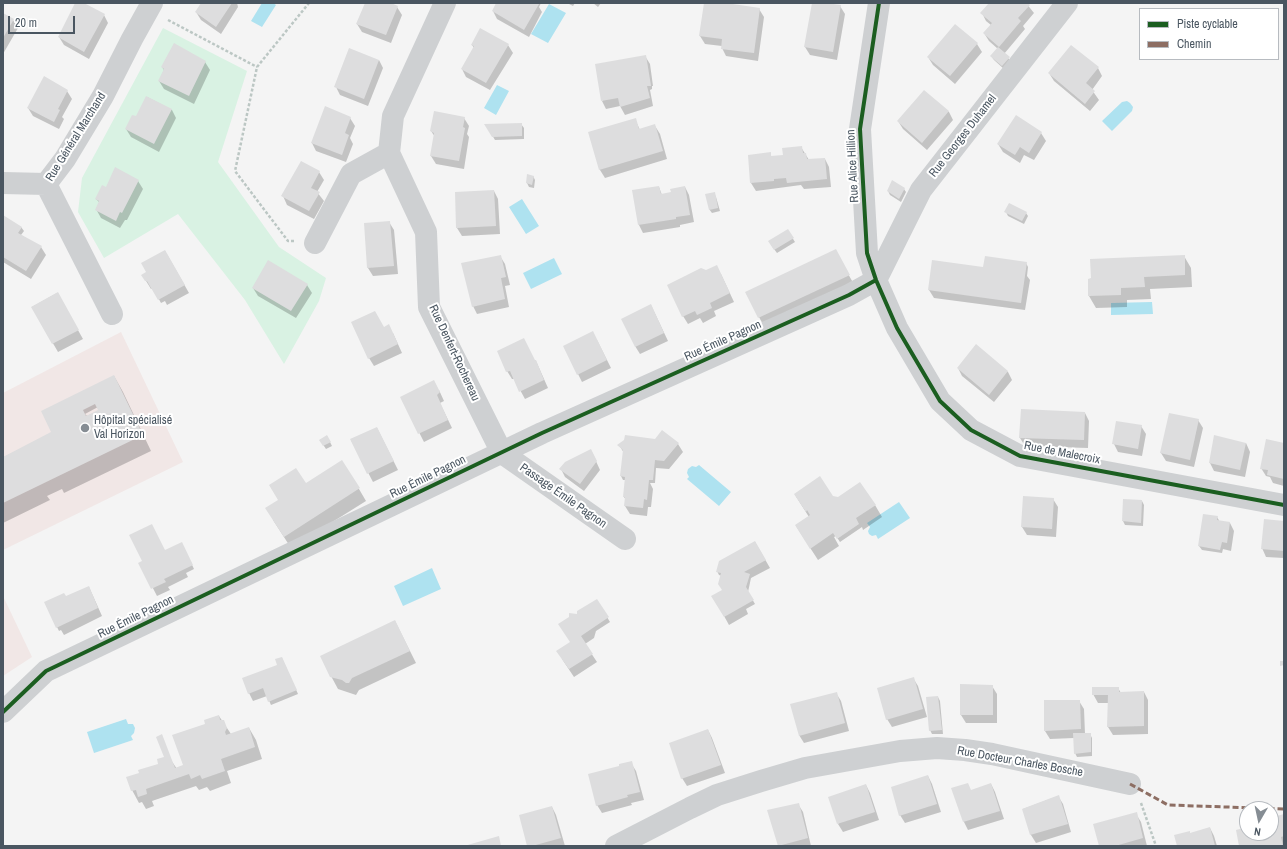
<!DOCTYPE html>
<meta charset="utf-8">
<style>
body{margin:0}
#map{position:relative;width:1287px;height:849px;overflow:hidden;background:#f4f4f4;font-family:"Archivo Narrow",sans-serif}
canvas{display:block}
.frame{position:absolute;inset:0;border:4px solid #4a5661;pointer-events:none}
.legend{position:absolute;left:1139px;top:8px;width:140px;height:52px;box-sizing:border-box;background:#fff;border:1px solid #b7bbc0;margin:0;padding:5px 7px;list-style:none;font-size:12px;color:#4a5661}
.legend li{display:flex;align-items:center;gap:8px;height:20px}
.legend b{width:20px;border:1px solid #b7bbc0}
.north{position:absolute;left:1239px;top:801px;width:40px;height:40px;box-sizing:border-box;background:#fff;border:1px solid #b7bbc0;border-radius:50%;rotate:189deg;font-size:11px;font-weight:700;line-height:16px;text-align:center;color:#4a5661}
.north::after{content:'';display:block;margin:auto;width:14px;height:18px;background:#868d94;clip-path:polygon(50% 0,100% 100%,50% 72%,0 100%)}
.scale{position:absolute;left:8px;top:16px;width:67px;height:18px;box-sizing:border-box;border:2px solid #4a5661;border-top:0;padding-left:5px;font-size:12px;line-height:14px;white-space:nowrap;color:#4a5661;-webkit-text-stroke:3px #fff;paint-order:stroke}
</style>
<div id="map">
<canvas width="1287" height="849"></canvas>
<div class="frame"></div>
<ul class="legend">
<li><b style="height:5px;background:#1b5e20"></b>Piste cyclable</li>
<li><b style="height:5px;background:#8d6e63"></b>Chemin</li>
</ul>
<div class="north">N</div>
<div class="scale">20 m</div>
</div>
<script>
const c = document.querySelector('canvas').getContext('2d');
c.lineJoin = 'round';
function paint(path, color) {
  c.fillStyle = color;
  c.fill(path, 'evenodd');
}
function toPath(rows) {
  const path = new Path2D();
  for (const r of rows) {
    path.moveTo(r[0], r[1]);
    for (let i = 2; i < r.length; i += 2) path.lineTo(r[i], r[i + 1]);
  }
  return path;
}
function stroke(path, color, width, dash) {
  c.strokeStyle = color;
  c.lineWidth = width;
  c.lineCap = dash ? 'butt' : 'round';
  c.setLineDash(dash || []);
  c.stroke(path);
}
function drawText(font, color, halo, rows, align = 'center') {
  c.font = font + ' "Archivo Narrow",sans-serif';
  c.lineWidth = 4;
  c.setLineDash([]);
  c.textBaseline = 'middle';
  c.strokeStyle = halo;
  c.fillStyle = color;
  for (const [text, x, y, turn = 0] of rows) {
    c.save();
    c.translate(x, y);
    c.rotate((+turn || 0) * Math.PI / 180);
    c.textAlign = isNaN(turn) ? turn : align;
    if (halo) c.strokeText(text, 0, 0);
    c.fillText(text, 0, 0);
    c.restore();
  }
}
const medical = toPath([
 [121,332,183,462,3,550,3,393],
 [3,596,32,657,3,676]
]);
const green = toPath([
 [163,28,247,71,218,162,279,247,326,278,319,301,284,364,245,300,178,214,104,258,78,212,82,178]
]);
const water = toPath([
 [262,3,273,3,276,5,262,27,251,21],
 [549,4,566,13,548,43,531,34],
 [497,85,509,91,496,115,484,108],
 [1127,101,1130,103,1133,107,1132,111,1112,131,1102,121,1122,102],
 [522,199,539,226,526,234,509,207],
 [554,258,562,274,531,289,523,273],
 [1152,302,1153,314,1111,315,1111,303],
 [699,465,731,492,719,506,687,479,689,477,687,473,688,469,692,466,696,467],
 [899,502,910,518,878,539,876,535,872,536,869,534,868,531,870,527,867,523],
 [432,568,441,589,403,606,394,586],
 [126,719,128,724,133,724,135,728,134,733,131,736,133,740,94,753,87,732]
]);
const shadow = toPath([
 [76,3,82,3,104,15,108,23,89,59,64,45,59,37],
 [202,3,237,3,238,7,221,34,201,20,196,12],
 [389,3,397,7,402,15,391,43,362,32,357,24],
 [498,3,541,3,539,7,542,12,529,37,497,19,493,11],
 [567,3,575,3,573,6],
 [593,3,601,3,598,7],
 [705,3,718,3,759,9,764,17,758,61,726,56,722,48,722,46,705,44,700,36],
 [813,3,840,6,845,14,837,60,810,55,805,47],
 [990,3,1026,3,1034,13,1023,26,1025,29,1004,54,1011,61,1004,69,994,60,991,56,998,49,989,41,984,33,991,25,986,21,982,13],
 [3,14,13,20,18,28,3,54],
 [955,25,977,44,982,52,955,84,933,65,928,57],
 [472,45,508,45,513,53,490,90,466,77,462,69,474,48],
 [645,56,650,64,653,86,652,86,652,89,650,90,653,106,625,115,620,106,606,109,602,101],
 [379,60,383,68,368,106,340,95,336,87],
 [205,62,210,70,194,104,164,89,159,81,164,70,162,67],
 [1098,68,1102,76,1092,90,1099,100,1090,111,1054,81,1049,73],
 [67,91,72,99,62,117,64,119,59,129,33,116,28,108],
 [924,92,949,112,953,120,927,150,903,129,898,121],
 [147,97,172,110,176,118,159,152,131,137,126,129,136,118],
 [350,118,355,126,350,138,353,144,346,162,316,151,312,143],
 [464,118,469,126,467,134,469,137,464,169,436,164,431,156,435,137,431,131],
 [635,119,640,130,655,126,660,134,667,159,605,178,600,170,589,133],
 [521,124,524,128,524,139,495,140,486,125],
 [1041,133,1046,141,1034,160,1024,155,1020,163,1003,152,998,144],
 [801,147,809,160,825,159,829,167,831,187,804,189,801,185,756,191,751,183,770,154,772,157,784,156],
 [319,172,324,180,317,192,324,201,314,219,287,205,283,196],
 [533,176,535,180,534,188,529,187,527,183],
 [138,181,143,189,127,220,125,220,120,228,101,218,96,209,100,203,96,199,106,188],
 [659,187,662,195,672,193,685,187,689,195,694,222,680,225,680,227,643,233,639,225,633,191],
 [904,189,906,192,901,202,890,195,888,191],
 [494,191,498,199,500,234,462,236,457,228],
 [714,193,716,197,720,211,712,213,709,209],
 [1006,212,1026,213,1028,216,1024,224,1008,216],
 [3,217,21,227,24,231,21,235,41,247,46,255,31,279,3,262],
 [389,222,394,230,398,274,373,276,368,268,365,224],
 [788,231,795,242,777,253,771,245],
 [165,251,189,293,167,305,165,301,161,303,153,288,151,289,143,276,147,273],
 [500,256,505,264,510,285,505,286,509,307,477,314,473,306],
 [1184,256,1191,268,1192,287,1150,289,1151,299,1127,300,1127,307,1096,308,1089,296],
 [842,263,856,288,766,330,746,293],
 [1026,263,1028,267,1027,276,1030,280,1025,310,934,298,929,290,984,268],
 [721,274,734,302,714,311,716,316,703,323,700,318,688,324,683,316],
 [307,285,312,293,296,318,258,296,253,288],
 [57,293,83,339,58,352,32,307],
 [651,305,668,341,640,354,635,346],
 [393,333,402,353,374,366,369,358],
 [597,340,611,368,582,382,578,374],
 [976,345,1008,372,1012,380,994,402,962,376,958,368],
 [536,361,548,388,525,399,514,379,512,379,507,371],
 [114,376,123,392,151,451,64,493,62,489,47,496,50,500,3,523,3,455,4,457,53,433],
 [98,407,99,411,87,416,85,414],
 [439,390,444,401,440,403,452,428,424,442,401,397],
 [1085,413,1089,421,1088,448,1025,446,1020,438],
 [1198,420,1203,428,1194,467,1166,461,1161,453],
 [1141,426,1146,434,1142,456,1118,452,1114,444],
 [377,428,398,470,373,482,351,440],
 [327,436,332,446,326,449,320,440],
 [1246,443,1250,452,1245,477,1214,471,1210,463],
 [678,444,683,452,669,469,656,468,655,483,650,483,653,489,651,507,648,507,647,516,630,514,625,506,626,500,624,497,626,480,623,480,621,476,624,453,619,445],
 [1284,444,1284,486,1273,483,1270,477,1266,476,1261,468],
 [595,459,600,470,584,491,565,477,561,469],
 [306,484,359,489,366,501,291,548,273,520],
 [795,495,875,505,882,517,863,530,862,527,840,542,836,536,834,537,839,546,818,560,796,526,809,517],
 [1024,497,1053,499,1058,507,1056,537,1027,535,1022,527],
 [1124,500,1142,501,1144,505,1143,526,1125,525,1123,521],
 [1217,517,1220,522,1230,523,1234,531,1231,551,1223,549,1222,553,1202,550,1199,546],
 [1284,522,1284,558,1266,557,1262,548],
 [755,542,770,568,751,578,748,592,755,604,746,609,748,614,729,625,713,596,723,591,722,576,719,575,717,571],
 [183,546,194,569,186,573,188,577,168,587,170,590,157,596,140,563,165,551],
 [89,587,102,616,64,635,61,630,59,631,45,603,66,598],
 [604,612,610,622,596,631,594,638,585,644,597,662,574,677,562,659,571,642,578,615],
 [395,621,416,663,359,690,356,695,338,689,331,676],
 [282,658,298,694,271,705,267,696,253,701,249,693,278,665],
 [913,678,918,686,927,717,892,727,887,719],
 [961,685,992,686,997,694,997,723,966,723,961,715],
 [1118,688,1121,693,1144,692,1148,700,1148,734,1113,735,1108,727,1109,703,1098,703,1093,694],
 [836,693,841,701,849,731,804,743,799,735],
 [938,697,940,701,943,734,932,734,930,730],
 [1079,701,1084,709,1085,734,1090,734,1092,738,1092,756,1077,757,1075,753,1074,738,1050,739,1045,731],
 [219,716,231,734,249,728,256,740,262,759,227,771,231,783,210,791,207,787,199,790,196,786,152,801,154,806,146,809,142,802,139,803,132,790,171,760,177,769,185,766,204,726],
 [708,730,712,738,725,773,687,786,682,778],
 [631,763,636,771,644,800,631,803,632,805,602,813,597,805,620,767],
 [928,776,932,784,941,812,905,823,900,815],
 [991,784,995,792,1004,819,968,830,964,822,952,789,971,791],
 [866,785,870,793,879,820,843,832,838,824],
 [1058,796,1063,804,1071,832,1036,843,1031,835,1023,809],
 [798,804,803,812,811,846,779,846,768,811],
 [552,807,556,815,565,846,528,846],
 [1136,814,1141,822,1147,846,1100,846],
 [1284,815,1284,846,1240,846,1247,829,1247,833,1271,833,1271,827,1280,825],
 [1210,828,1214,836,1217,846,1178,846,1190,834]
]);
const building = toPath([
 [75,3,84,3,105,14,84,52,58,37],
 [201,3,232,3,216,27,195,12],
 [365,3,391,3,398,6,386,35,356,24],
 [496,3,538,3,539,4,524,30,492,11],
 [704,3,726,3,760,8,754,53,721,49,722,39,699,36],
 [812,3,826,3,841,5,833,52,804,47],
 [989,3,1028,3,1030,5,1018,18,1021,21,999,47,983,33,992,23,980,13],
 [3,13,14,19,3,38],
 [955,24,978,43,950,76,927,57],
 [480,28,509,44,486,83,461,69,474,46,471,45],
 [174,43,206,61,189,96,158,81,164,69,161,67],
 [1071,45,1099,67,1086,83,1095,91,1085,104,1048,73],
 [998,47,1010,57,1002,66,990,56],
 [349,48,379,60,364,99,334,87],
 [646,55,651,86,647,86,650,98,620,107,618,98,601,101,595,64],
 [44,76,68,90,58,109,60,110,54,122,27,108],
 [924,90,949,111,922,143,897,121],
 [146,96,172,109,154,144,125,129,132,115,136,116],
 [325,106,351,117,345,133,349,135,342,155,311,143],
 [434,111,465,117,463,127,465,128,459,161,430,156,434,133,430,131],
 [1016,115,1042,132,1029,153,1020,147,1015,155,997,144],
 [636,118,639,129,655,124,663,151,599,170,588,132],
 [522,123,522,136,492,137,484,124],
 [802,146,803,153,806,153,807,159,825,158,827,179,787,183,786,178,774,179,774,181,750,183,748,155,771,152,771,156,783,155,782,148],
 [301,161,320,171,311,188,320,192,309,211,281,196],
 [115,167,139,180,122,213,120,212,116,221,95,210,99,201,95,199,102,185,106,187],
 [527,174,534,176,532,185,526,183],
 [892,180,905,188,899,199,887,191],
 [659,186,661,194,671,192,670,189,685,186,690,215,676,217,676,219,638,225,632,190],
 [494,190,496,226,456,228,455,192],
 [715,192,718,208,709,210,705,194],
 [1009,203,1027,212,1022,221,1004,212],
 [3,215,22,227,18,233,42,246,26,271,3,257],
 [390,221,394,266,367,268,364,223],
 [788,229,794,238,774,250,768,241],
 [836,249,850,275,758,318,745,292],
 [165,250,185,285,158,300,147,281,145,281,141,275,146,272,141,263],
 [501,255,506,277,501,278,505,299,472,307,461,263],
 [1185,255,1185,275,1144,277,1145,287,1121,288,1121,295,1088,296,1088,279,1091,278,1090,259],
 [985,256,1027,262,1021,303,928,290,932,260,983,267],
 [268,260,308,284,291,311,252,288],
 [717,265,730,293,710,303,712,308,697,315,695,311,682,317,667,285,701,268,706,270],
 [58,292,79,330,52,344,31,307],
 [651,304,664,333,635,347,621,319],
 [375,311,384,327,389,324,398,344,368,359,351,322],
 [593,331,607,360,577,375,563,346],
 [524,338,535,360,536,360,544,380,519,392,510,371,506,372,497,351],
 [976,344,1008,371,989,395,957,368],
 [114,375,143,435,3,503,3,457,51,432,41,411],
 [95,404,98,410,86,416,83,410],
 [434,380,440,392,437,395,448,420,418,434,400,397],
 [1021,409,1085,412,1084,440,1019,438],
 [1169,413,1199,419,1190,460,1160,453],
 [1116,421,1142,425,1138,449,1112,444],
 [377,427,394,461,367,474,350,439],
 [662,430,679,443,664,461,655,460,653,480,649,480,647,500,644,499,643,508,624,506,625,497,623,497,625,477,620,476,623,450,617,445,624,440,625,435,655,439],
 [327,435,331,442,323,446,319,440],
 [1214,435,1246,443,1240,470,1209,463],
 [1266,439,1284,443,1284,479,1267,475,1268,470,1260,469],
 [591,449,597,461,580,484,559,469,565,462],
 [342,460,360,488,284,537,265,508,278,500,269,485,296,468,306,483],
 [820,476,833,496,838,497,860,482,876,505,856,518,859,524,837,539,833,533,810,549,795,525,810,515,807,510,806,512,794,494],
 [1023,496,1054,498,1052,529,1021,527],
 [1123,499,1142,500,1141,523,1122,521],
 [1203,514,1218,516,1217,520,1230,522,1227,543,1222,542,1220,550,1198,546],
 [1264,519,1284,521,1284,551,1261,549],
 [152,524,165,550,182,542,193,565,164,579,166,582,151,589,138,563,142,561,129,535],
 [755,541,766,560,744,572,750,574,746,587,754,600,724,617,711,596,722,590,718,584,721,573,716,572,719,561],
 [89,586,98,608,56,628,44,602,64,593,66,596],
 [597,599,609,617,581,636,593,654,569,669,556,651,570,642,558,624,569,617,569,613,577,614,577,611],
 [395,620,410,651,352,678,349,683,346,683,342,680,330,677,320,656],
 [282,657,297,690,268,702,263,688,248,694,242,678,277,665,275,659],
 [1280,661,1284,661,1284,665,1280,666],
 [914,677,923,709,886,720,877,688],
 [960,684,993,685,993,715,960,715],
 [1092,687,1119,687,1119,692,1144,691,1144,726,1107,727,1108,695,1092,695],
 [837,692,845,723,799,736,790,704],
 [938,696,942,730,929,731,926,697],
 [1044,700,1080,700,1081,729,1044,731],
 [219,715,220,720,224,720,227,728,225,732,226,735,249,727,255,747,221,759,225,771,202,779,200,775,191,779,189,774,146,789,147,794,138,797,136,790,131,791,126,777,139,773,138,770,158,764,157,759,164,757,156,737,162,734,175,768,183,765,172,735,205,724,204,720],
 [708,729,721,765,681,779,669,743],
 [1073,733,1091,733,1091,752,1074,754],
 [632,761,640,792,627,795,628,797,596,806,588,774,619,766,619,764],
 [928,775,937,804,899,816,891,787],
 [968,783,971,790,991,783,1000,811,963,822,951,788],
 [866,784,875,812,837,824,828,797],
 [1059,795,1068,824,1030,835,1022,809],
 [799,803,808,838,778,846,767,810],
 [552,806,561,838,532,846,527,846,519,815],
 [1137,812,1143,838,1115,846,1099,846,1093,824],
 [1284,814,1284,836,1281,837,1283,846,1239,846,1236,830,1247,827,1247,833,1271,833,1271,826,1279,824,1277,816],
 [1210,827,1215,846,1177,846,1174,835,1190,831,1190,833],
 [499,836,501,846,464,846]
]);
const path = toPath([
 [168,20,257,67],
 [294,241,288,241,235,171,257,67,309,3],
 [1141,803,1156,846]
]);
const minor = toPath([
 [445,3,393,116,389,153,426,232,429,307,502,453,625,539],
 [879,3,860,129,867,253,876,280,897,328,940,401,971,430,1020,456,1284,505],
 [3,183,46,184],
 [315,243,351,174,389,153],
 [876,280,921,190,1067,3],
 [112,314,46,184,65,159,103,96,132,39,152,3],
 [3,712,46,671,542,433,849,295,876,280],
 [616,846,690,808,717,795,761,781,805,768,900,751,937,748,965,750,992,754,1130,784]
]);
const quiet = toPath([
 [1130,784,1168,805,1284,809]
]);
const cycleway = toPath([
 [879,3,860,129,867,253,876,280,897,328,940,401,971,430,1020,456,1284,505],
 [3,712,46,671,542,433,849,295,876,280]
]);
const markers = [
 [85,428,5,"#868d94"]
];
const streetNames = [
 ["Rue Georges Duhamel",963,136,-52],
 ["Rue Général Marchand",76,137,-58],
 ["Rue Alice Hillion",853,166,-93],
 ["Rue Émile Pagnon",723,341,-24],
 ["Rue Denfert-Rochereau",454,353,65],
 ["Rue de Malecroix",1062,453,11],
 ["Rue Émile Pagnon",428,477,-26],
 ["Passage Émile Pagnon",563,496,35],
 ["Rue Émile Pagnon",136,617,-26],
 ["Rue Docteur Charles Bosche",1020,762,10]
];
const poiNames = [
 ["Hôpital spécialisé",94,421],
 ["Val Horizon",94,435]
];
paint(medical, '#f1e7e6');
paint(green, '#d9f2e3');
paint(water, '#aee2f0');
paint(shadow, '#0003');
paint(building, '#ddddde');
stroke(path, '#bcc7c4', 2.5, [3, 2]);
stroke(minor, '#ced0d2', 22);
stroke(quiet, '#8d6e63', 3, [6, 3]);
stroke(cycleway, '#1b5e20', 4);
for (const [x, y, r, color] of markers) {
  const dot = new Path2D();
  dot.arc(x, y, r, 0, 2 * Math.PI);
  c.fillStyle = color;
  c.fill(dot);
  stroke(dot, '#fff', 1.5);
}
drawText('12px', '#4a5661', '#fff', streetNames);
drawText('12px', '#4a5661', '#fff', poiNames, 'left');
</script>
